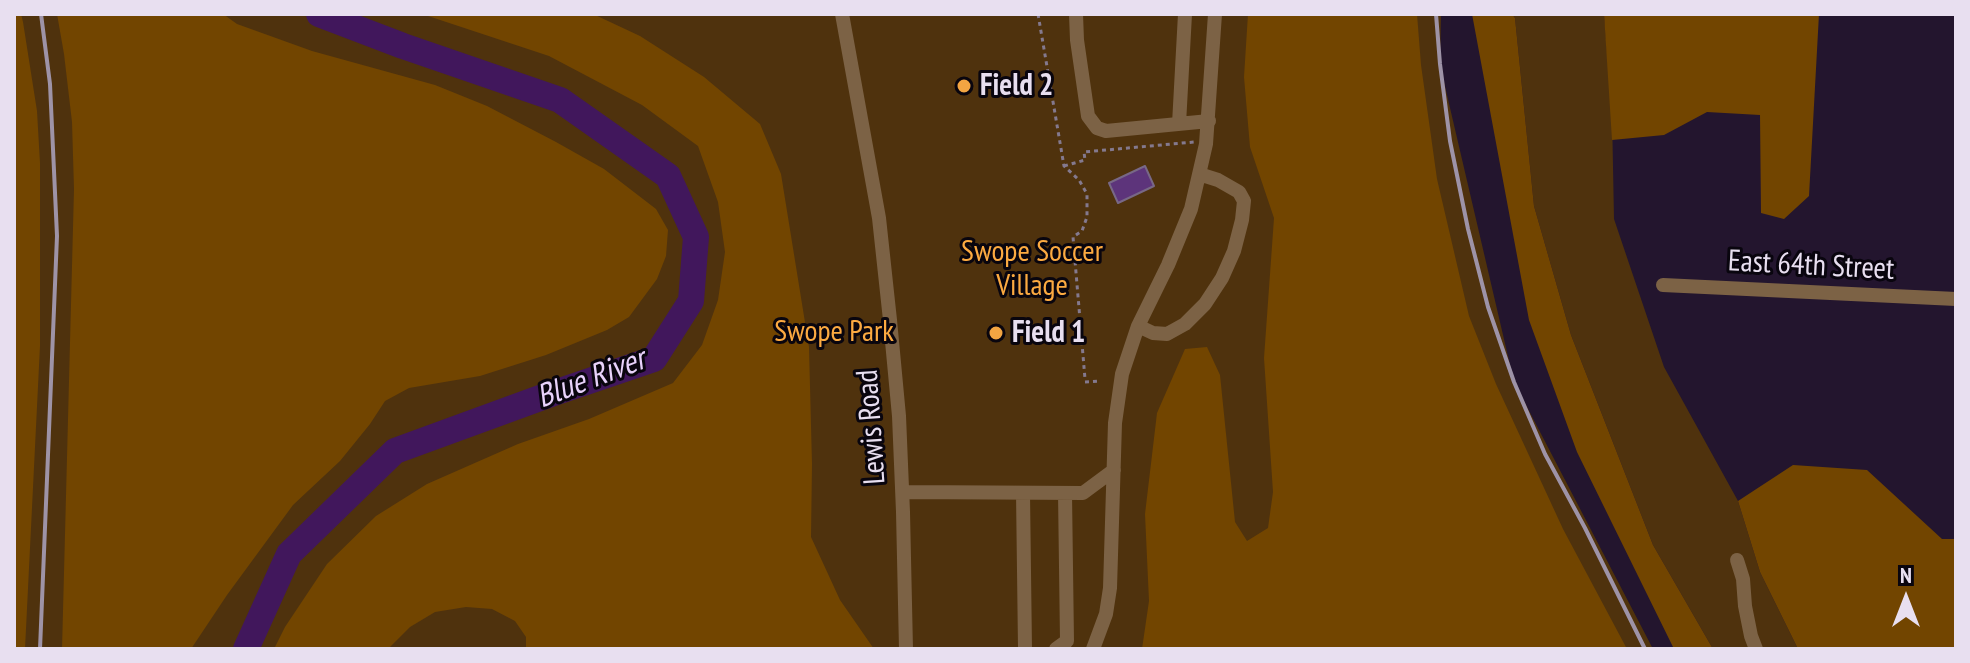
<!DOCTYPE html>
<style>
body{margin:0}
#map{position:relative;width:1970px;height:663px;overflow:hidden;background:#23152e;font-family:"PT Sans Narrow",sans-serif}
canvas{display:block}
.frame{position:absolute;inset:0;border:16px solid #e8dff0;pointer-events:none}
.north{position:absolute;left:1866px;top:559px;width:80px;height:80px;-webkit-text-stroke:6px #09050e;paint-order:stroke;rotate:0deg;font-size:22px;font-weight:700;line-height:32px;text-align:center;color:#e8dff0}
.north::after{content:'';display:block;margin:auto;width:28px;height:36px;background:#e8dff0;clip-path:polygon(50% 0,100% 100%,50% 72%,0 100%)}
</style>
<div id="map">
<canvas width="1970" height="663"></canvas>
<div class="frame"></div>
<div class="north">N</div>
</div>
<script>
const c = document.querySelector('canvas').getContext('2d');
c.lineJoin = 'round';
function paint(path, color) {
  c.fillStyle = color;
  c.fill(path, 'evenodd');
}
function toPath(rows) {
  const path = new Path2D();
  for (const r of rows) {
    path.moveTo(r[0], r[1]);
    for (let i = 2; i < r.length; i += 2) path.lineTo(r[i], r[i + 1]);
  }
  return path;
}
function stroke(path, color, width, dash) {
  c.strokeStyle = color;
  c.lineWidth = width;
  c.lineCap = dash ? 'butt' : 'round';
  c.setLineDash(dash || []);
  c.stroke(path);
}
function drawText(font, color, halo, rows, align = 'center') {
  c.font = font + ' "PT Sans Narrow",sans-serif';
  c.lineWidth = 6;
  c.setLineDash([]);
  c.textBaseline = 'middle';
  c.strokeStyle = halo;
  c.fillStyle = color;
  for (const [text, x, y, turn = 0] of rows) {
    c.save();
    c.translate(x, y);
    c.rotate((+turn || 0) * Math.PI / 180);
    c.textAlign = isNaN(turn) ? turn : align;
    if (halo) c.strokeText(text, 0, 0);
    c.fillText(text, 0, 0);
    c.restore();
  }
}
const green = toPath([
 [14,14,1441,14,1440,65,1514,382,1653,649,14,649],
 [1512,14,1604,14,1612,114,1614,219,1664,367,1738,501,1760,572,1798,649,1713,649,1653,545,1571,335,1534,206,1515,18]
]);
const forest = toPath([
 [14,14,21,14,23,22,37,111,40,163,40,346,25,649,14,649],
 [57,14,223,14,237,24,312,51,435,85,487,106,556,142,604,169,656,209,668,230,666,256,657,279,629,317,607,330,546,355,480,376,409,388,385,401,370,424,340,461,293,505,227,595,191,649,62,649,74,189,72,122,64,54],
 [422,14,593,14,640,36,704,77,760,124,781,174,809,347,812,464,811,537,840,600,874,649,526,649,526,637,515,621,492,609,466,607,435,612,410,627,388,649,274,649,285,627,327,564,376,516,427,484,518,444,589,419,673,383,702,345,718,300,725,252,718,202,698,146,642,105,549,56],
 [1248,14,1417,14,1421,65,1437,179,1469,316,1496,384,1563,529,1627,649,1142,649,1149,601,1145,514,1157,413,1185,349,1207,347,1220,375,1235,522,1247,541,1268,528,1273,492,1264,358,1274,218,1250,147,1244,77],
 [1472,14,1512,14,1515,18,1534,206,1571,335,1653,545,1713,649,1674,649,1577,452,1529,320],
 [1604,14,1819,14,1809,196,1784,219,1761,213,1760,115,1707,112,1664,135,1612,140],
 [1793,465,1867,470,1942,539,1956,539,1956,649,1798,649,1760,572,1738,501]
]);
const river = toPath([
 [246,649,289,554,395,451,551,394,654,359,691,301,696,237,668,176,560,100,403,46,319,14]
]);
const building = toPath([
 [1145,166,1154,186,1118,203,1109,183,1145,166]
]);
const path = toPath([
 [1038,14,1064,166,1079,180,1087,194,1087,217,1082,231,1073,237,1085,379],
 [1064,166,1085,160,1084,152,1194,142],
 [1085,382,1099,381]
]);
const minor = toPath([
 [842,14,879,218,890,320,899,416,903,512,906,649],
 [1076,14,1077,40,1088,116,1097,128,1106,131,1209,121],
 [1179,124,1185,14],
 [1663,285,1956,299],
 [1138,326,1153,333,1167,334,1185,324,1205,304,1222,278,1234,251,1242,220,1244,201,1239,192,1218,180,1199,174],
 [903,492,1083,493,1114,470],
 [1023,493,1025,649],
 [1737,560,1743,579,1745,606,1751,636,1756,649],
 [1056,649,1067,641,1065,493],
 [1093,649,1106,614,1110,588,1115,423,1122,374,1138,326,1168,265,1191,209,1206,144,1215,14]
]);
const rail = toPath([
 [1436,14,1440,64,1450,141,1468,229,1488,307,1514,382,1545,454,1585,528,1645,649],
 [40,649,57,236,50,84,41,14]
]);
const markers = [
 [964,86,8,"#f3a542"],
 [996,333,8,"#f3a542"]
];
const poiNames = [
 ["Field 2",980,86],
 ["Field 1",1012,333]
];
const parkNames = [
 ["Swope Soccer",1032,252],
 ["Village",1032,286],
 ["Swope Park",834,332]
];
const streetNames = [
 ["East 64th Street",1811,266,3],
 ["Lewis Road",872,427,-94]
];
const waterNames = [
 ["Blue River",591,379,-21]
];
paint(green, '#4f320d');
paint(forest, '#724500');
stroke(river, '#41175c', 26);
paint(building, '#5d347b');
stroke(building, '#786886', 2);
stroke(path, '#84798e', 3, [4, 4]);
stroke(minor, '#7c6245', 14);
stroke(rail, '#9e93a7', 4);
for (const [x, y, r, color] of markers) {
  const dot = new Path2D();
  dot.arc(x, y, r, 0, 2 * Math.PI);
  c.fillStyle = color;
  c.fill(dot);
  stroke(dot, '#09050e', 3);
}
drawText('bold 30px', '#e8dff0', '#09050e', poiNames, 'left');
drawText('30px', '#fcaa41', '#09050e', parkNames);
drawText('30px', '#e8dff0', '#09050e', streetNames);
drawText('italic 32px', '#e8d2fb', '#09050e', waterNames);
</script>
